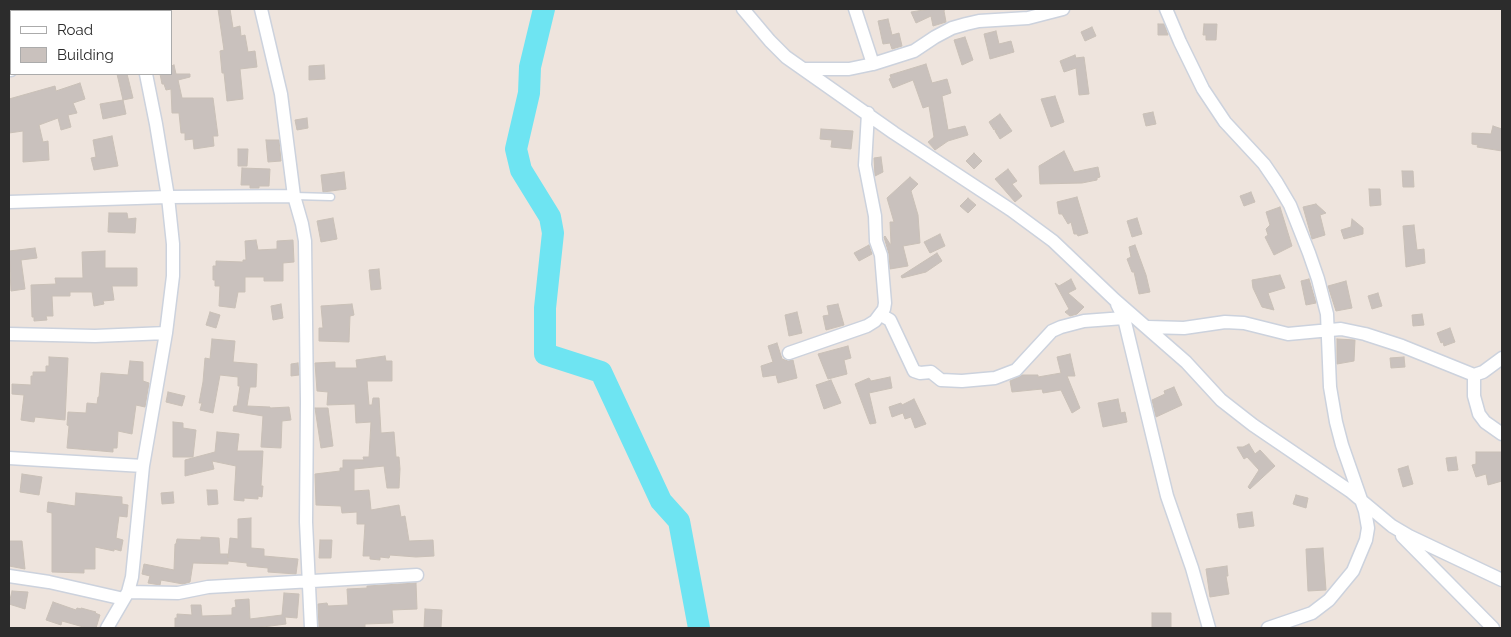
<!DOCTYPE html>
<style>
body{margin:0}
#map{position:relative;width:1511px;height:637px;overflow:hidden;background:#eee4dd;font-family:Raleway,sans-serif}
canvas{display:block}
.frame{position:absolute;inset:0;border:10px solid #2c2c2c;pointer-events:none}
.legend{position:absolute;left:10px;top:10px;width:162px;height:65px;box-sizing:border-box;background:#fff;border:1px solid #ababab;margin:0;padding:6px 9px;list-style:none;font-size:15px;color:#2c2c2c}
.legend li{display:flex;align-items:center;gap:10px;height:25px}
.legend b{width:25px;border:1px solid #ababab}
</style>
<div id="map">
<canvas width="1511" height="637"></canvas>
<div class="frame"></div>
<ul class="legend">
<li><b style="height:6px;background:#fff"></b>Road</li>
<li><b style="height:14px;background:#c9c1bd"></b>Building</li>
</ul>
</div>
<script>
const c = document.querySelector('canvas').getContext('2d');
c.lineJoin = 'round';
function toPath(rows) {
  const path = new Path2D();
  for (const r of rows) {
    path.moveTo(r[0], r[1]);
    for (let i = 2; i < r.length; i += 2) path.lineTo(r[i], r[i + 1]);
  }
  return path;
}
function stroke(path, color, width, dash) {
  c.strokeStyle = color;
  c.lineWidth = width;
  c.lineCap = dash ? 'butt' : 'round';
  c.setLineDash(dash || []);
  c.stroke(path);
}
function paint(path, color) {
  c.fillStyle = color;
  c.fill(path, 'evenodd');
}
const river = toPath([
 [544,9,530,67,529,93,516,149,521,170,550,217,553,233,545,308,545,354,601,372,661,501,679,521,699,628]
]);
const building = toPath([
 [218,9,230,9,233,28,240,26,241,36,245,35,248,52,255,51,257,67,240,69,243,99,227,101,224,73,222,73,220,51,224,50,218,9],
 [930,9,945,9,944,11,946,22,933,26,931,16,916,23,911,12,930,9],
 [888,19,892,35,899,33,902,46,892,49,890,43,883,44,878,21,888,19],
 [1158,24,1164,24,1168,35,1158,35,1158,24],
 [1204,24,1217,24,1216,40,1206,40,1206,35,1203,35,1204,24],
 [1092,27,1096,36,1085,41,1081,32,1092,27],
 [996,31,999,44,1011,41,1014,52,990,59,984,34,996,31],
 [965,37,973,60,962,65,954,40,965,37],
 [1075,55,1076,58,1084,57,1089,94,1079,95,1076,68,1064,72,1060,61,1075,55],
 [926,64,932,83,947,79,951,93,942,96,948,130,965,126,968,135,948,141,935,150,928,142,934,137,929,106,923,108,913,80,893,88,889,79,891,78,890,75,926,64],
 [174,65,176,74,190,74,190,77,178,80,182,98,213,98,218,136,213,136,214,146,194,149,193,139,185,140,185,133,181,133,179,113,172,113,171,89,166,90,164,84,162,84,160,74,171,74,171,66,174,65],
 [324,65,325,79,309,80,309,66,324,65],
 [117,74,127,74,133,98,123,100,117,74],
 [80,83,85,99,73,103,77,113,68,115,71,127,61,130,58,118,39,125,43,142,48,141,49,160,23,162,23,131,9,133,9,99,55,86,56,91,80,83],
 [1055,96,1064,122,1051,127,1041,99,1055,96],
 [123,100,126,114,103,119,100,104,123,100],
 [1153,112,1156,124,1146,126,1143,114,1153,112],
 [1000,114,1012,131,1000,139,995,131,997,129,994,130,989,122,1000,114],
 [307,118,308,128,297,130,295,120,307,118],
 [1493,126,1502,129,1502,151,1477,147,1478,145,1472,144,1472,133,1491,134,1493,126],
 [821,129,853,131,851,149,831,147,832,140,820,139,821,129],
 [112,136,118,166,94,170,91,158,96,157,93,140,112,136],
 [266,140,279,140,281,161,268,162,266,140],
 [238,149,248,149,247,166,238,166,238,149],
 [1064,151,1074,172,1098,167,1100,177,1097,178,1097,180,1082,183,1040,184,1039,166,1064,151],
 [974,153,982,161,974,169,966,161,974,153],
 [881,157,883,172,875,176,874,158,881,157],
 [242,168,270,169,269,186,259,186,259,188,250,188,250,185,241,185,242,168],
 [1008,169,1017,181,1012,184,1022,196,1015,202,995,179,1008,169],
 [1402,171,1413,171,1414,187,1403,187,1402,171],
 [344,172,346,189,323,192,321,175,344,172],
 [910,177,918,184,911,191,918,215,920,243,903,246,908,266,890,269,889,254,884,237,885,236,890,244,888,245,891,244,890,222,894,222,887,198,910,177],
 [1369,189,1380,189,1381,205,1370,206,1369,189],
 [1251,192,1255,202,1244,206,1240,196,1251,192],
 [1077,197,1088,233,1078,236,1077,234,1074,234,1071,222,1068,224,1062,214,1059,214,1057,202,1077,197],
 [968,198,976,205,968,213,960,206,968,198],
 [1316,204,1326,213,1320,215,1325,235,1312,239,1303,207,1316,204],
 [1280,207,1292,246,1274,255,1265,237,1268,235,1266,229,1270,225,1266,212,1280,207],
 [109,213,127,213,128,219,136,218,135,233,108,232,109,213],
 [333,218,337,239,321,242,317,221,333,218],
 [1137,218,1142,234,1132,237,1127,221,1137,218],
 [1352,219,1363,228,1363,234,1344,239,1341,230,1351,227,1352,219],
 [1414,225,1417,250,1424,249,1425,263,1406,267,1403,226,1414,225],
 [940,234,945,246,930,253,924,242,940,234],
 [256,240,258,250,277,249,277,241,293,240,294,262,283,263,283,281,264,281,264,277,245,277,245,292,238,292,235,308,219,306,220,286,215,286,215,280,213,280,213,266,216,266,216,261,243,262,243,260,246,260,245,241,256,240],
 [869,245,872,254,859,261,854,253,869,245],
 [1135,245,1146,275,1150,292,1139,294,1134,272,1132,272,1127,259,1131,257,1129,247,1135,245],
 [35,248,37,258,21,260,25,289,11,291,9,251,35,248],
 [105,251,105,268,137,268,137,286,112,286,114,300,103,301,104,304,94,306,92,292,70,292,70,296,52,296,53,316,46,316,47,320,34,321,34,317,32,317,31,285,56,284,55,278,83,278,82,252,105,251],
 [937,253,942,261,926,272,902,278,901,276,937,253],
 [379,269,381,289,371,290,369,270,379,269],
 [1280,275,1285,288,1268,293,1274,310,1262,307,1253,288,1252,280,1280,275],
 [1071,279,1076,289,1068,293,1084,307,1077,314,1070,316,1065,312,1069,309,1055,283,1059,286,1071,279],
 [1309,279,1316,303,1306,305,1301,281,1309,279],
 [1346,281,1352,308,1336,311,1328,286,1346,281],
 [1378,293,1382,306,1372,309,1368,296,1378,293],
 [281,304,283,318,273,320,271,306,281,304],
 [352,304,354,315,350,316,349,342,319,341,319,328,323,328,321,306,352,304],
 [838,304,844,325,826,330,823,316,829,315,827,306,838,304],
 [210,312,220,315,216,328,206,325,210,312],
 [797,312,802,333,789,336,785,315,797,312],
 [1422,314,1424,325,1413,326,1412,315,1422,314],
 [1450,328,1455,342,1444,346,1443,342,1441,343,1437,333,1450,328],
 [212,339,235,341,233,362,257,364,256,387,250,387,247,406,270,407,270,408,289,407,291,420,282,421,281,448,261,447,263,416,233,411,234,406,237,406,240,386,238,386,238,377,220,375,213,413,200,410,202,403,199,403,203,382,205,358,210,359,212,339],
 [1337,339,1355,340,1354,361,1337,364,1337,339],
 [777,343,782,359,788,361,793,360,797,378,778,383,776,375,763,377,761,366,773,362,768,346,777,343],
 [848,346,851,358,844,360,847,374,828,379,818,354,848,346],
 [1070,354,1075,376,1067,376,1080,408,1072,413,1061,390,1043,393,1042,389,1012,392,1010,381,1022,375,1038,375,1038,377,1061,373,1057,357,1070,354],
 [385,356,386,361,392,361,392,381,367,381,369,405,372,405,373,398,379,398,381,433,394,432,396,457,399,457,400,469,399,488,387,488,384,466,354,469,354,491,369,490,371,510,399,505,401,517,405,516,409,541,433,540,434,556,416,557,390,555,389,558,380,557,380,560,370,559,370,556,363,556,365,524,357,524,357,512,342,513,341,506,316,505,315,474,340,471,340,468,343,468,343,460,364,460,363,457,369,457,371,422,356,423,355,404,327,405,328,392,317,391,315,363,335,362,335,368,357,368,356,360,385,356],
 [49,357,68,358,65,420,35,417,34,422,21,420,24,395,12,394,12,384,31,385,31,376,33,376,33,372,46,372,46,366,49,366,49,357],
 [1404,357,1405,367,1391,368,1390,358,1404,357],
 [130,361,143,362,143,381,149,383,145,407,136,405,132,434,118,431,117,448,113,448,113,452,67,448,69,426,67,425,68,412,86,413,87,403,97,404,98,397,99,397,101,373,128,375,130,361],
 [298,363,299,375,291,376,291,364,298,363],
 [890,377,892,388,869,393,876,423,870,424,855,384,869,378,871,381,890,377],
 [831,380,841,403,824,409,816,385,831,380],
 [1174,387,1182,405,1156,417,1152,400,1165,394,1164,391,1174,387],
 [168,392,185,396,182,406,166,402,168,392],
 [914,399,926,424,915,428,911,417,905,419,903,413,892,417,889,407,901,403,902,405,914,399],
 [1118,399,1121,413,1125,412,1127,422,1103,427,1098,403,1118,399],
 [315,408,328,408,333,446,321,448,315,408],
 [173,422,183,423,183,428,196,430,193,457,173,457,173,422],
 [217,432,239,434,237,451,263,451,261,486,263,486,262,497,258,496,258,499,244,498,244,501,234,500,236,466,212,461,214,469,185,476,185,460,215,452,217,432],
 [1249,444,1255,454,1260,450,1275,466,1250,489,1248,487,1259,470,1247,457,1244,459,1237,447,1243,447,1249,444],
 [1476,452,1502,452,1502,481,1488,485,1486,474,1476,477,1472,465,1476,464,1476,452],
 [1456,457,1458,470,1448,471,1446,458,1456,457],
 [1408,466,1413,484,1403,487,1398,469,1408,466],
 [22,474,42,477,39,495,20,492,22,474],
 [207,490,217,490,218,504,208,505,207,490],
 [173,492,174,503,162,504,161,493,173,492],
 [76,493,122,497,122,504,128,505,127,517,119,516,116,538,123,540,121,551,114,549,114,551,95,547,95,569,84,569,84,573,52,572,52,513,47,512,48,502,75,506,76,493],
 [1296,495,1308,498,1306,508,1293,504,1296,495],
 [1252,512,1254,526,1239,528,1237,514,1252,512],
 [251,518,251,548,264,549,264,556,298,559,296,574,268,572,268,568,247,566,247,563,228,561,228,564,193,563,190,582,183,584,161,580,160,585,148,583,150,576,142,574,144,564,174,570,175,544,176,544,177,539,201,540,201,537,219,538,220,554,228,554,228,558,230,538,238,539,238,519,251,518],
 [320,540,332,540,331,558,319,558,320,540],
 [9,541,22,541,25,569,9,566,9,541],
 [1323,548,1326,590,1308,591,1306,549,1323,548],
 [1227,566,1228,576,1226,576,1229,594,1210,597,1206,569,1227,566],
 [416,583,417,609,392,610,393,623,365,624,365,627,350,628,319,628,318,604,327,603,328,606,348,605,347,589,367,588,367,586,416,583],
 [12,591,28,592,25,609,9,604,12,591],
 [284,593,299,594,297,618,285,617,286,624,255,628,175,628,175,618,177,618,177,614,192,615,191,605,201,605,202,616,232,615,232,608,236,607,235,600,249,599,250,619,282,615,284,593],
 [53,602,76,610,77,608,81,609,81,608,96,612,95,613,100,615,96,628,87,628,62,621,61,625,46,620,53,602],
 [425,609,442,610,441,628,424,628,425,609],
 [1152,613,1171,613,1171,628,1152,628,1152,613]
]);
const service = toPath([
 [294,196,331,197]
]);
const minor = toPath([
 [131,9,131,11],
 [261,9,281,94,294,196,302,224,305,241,307,402,306,522,311,628],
 [743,9,770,41,786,57,894,133,1011,210,1053,241,1115,300,1186,362,1221,400,1253,425,1350,491,1392,526,1409,536,1502,580],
 [855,9,873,64],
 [1166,9,1180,42,1203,89,1225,122,1264,164,1277,183,1290,205,1309,253,1318,279,1327,314,1330,387,1336,422,1342,445,1365,511,1368,528,1366,540,1353,571,1329,600,1312,613,1268,628],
 [803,69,849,69,873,64,914,51,935,37,952,28,966,24,979,21,1028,18,1063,9],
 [9,70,11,70],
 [9,202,168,197,294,196],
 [1117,304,1124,318,1129,339,1167,496,1192,568,1209,628],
 [881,315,890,320,914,371,920,373,931,372,941,380,962,381,995,378,1016,370,1052,331,1061,327,1084,321,1124,318],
 [1148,327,1184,328,1225,322,1244,323,1288,334,1341,329,1365,334,1402,346,1474,375,1483,372,1502,358],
 [9,334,95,336,166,333],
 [789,353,867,326,875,321,884,309,885,303,881,255,876,241,875,216,865,165,868,113],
 [1474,375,1474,396,1479,414,1485,422,1502,434],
 [9,458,143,466],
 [1402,536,1493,628],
 [9,576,49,582,124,599],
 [128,592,178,593,208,587,417,575],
 [107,628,128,592,132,577,143,466,166,333,173,276,173,244,168,197,156,124,146,74]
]);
stroke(river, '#6ee4f2', 22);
paint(building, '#c9c1bd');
stroke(building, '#c9c0b7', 1);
stroke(service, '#ccd2dd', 9);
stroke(minor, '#ccd2dd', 15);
stroke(service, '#fff', 6);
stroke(minor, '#fff', 12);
</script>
